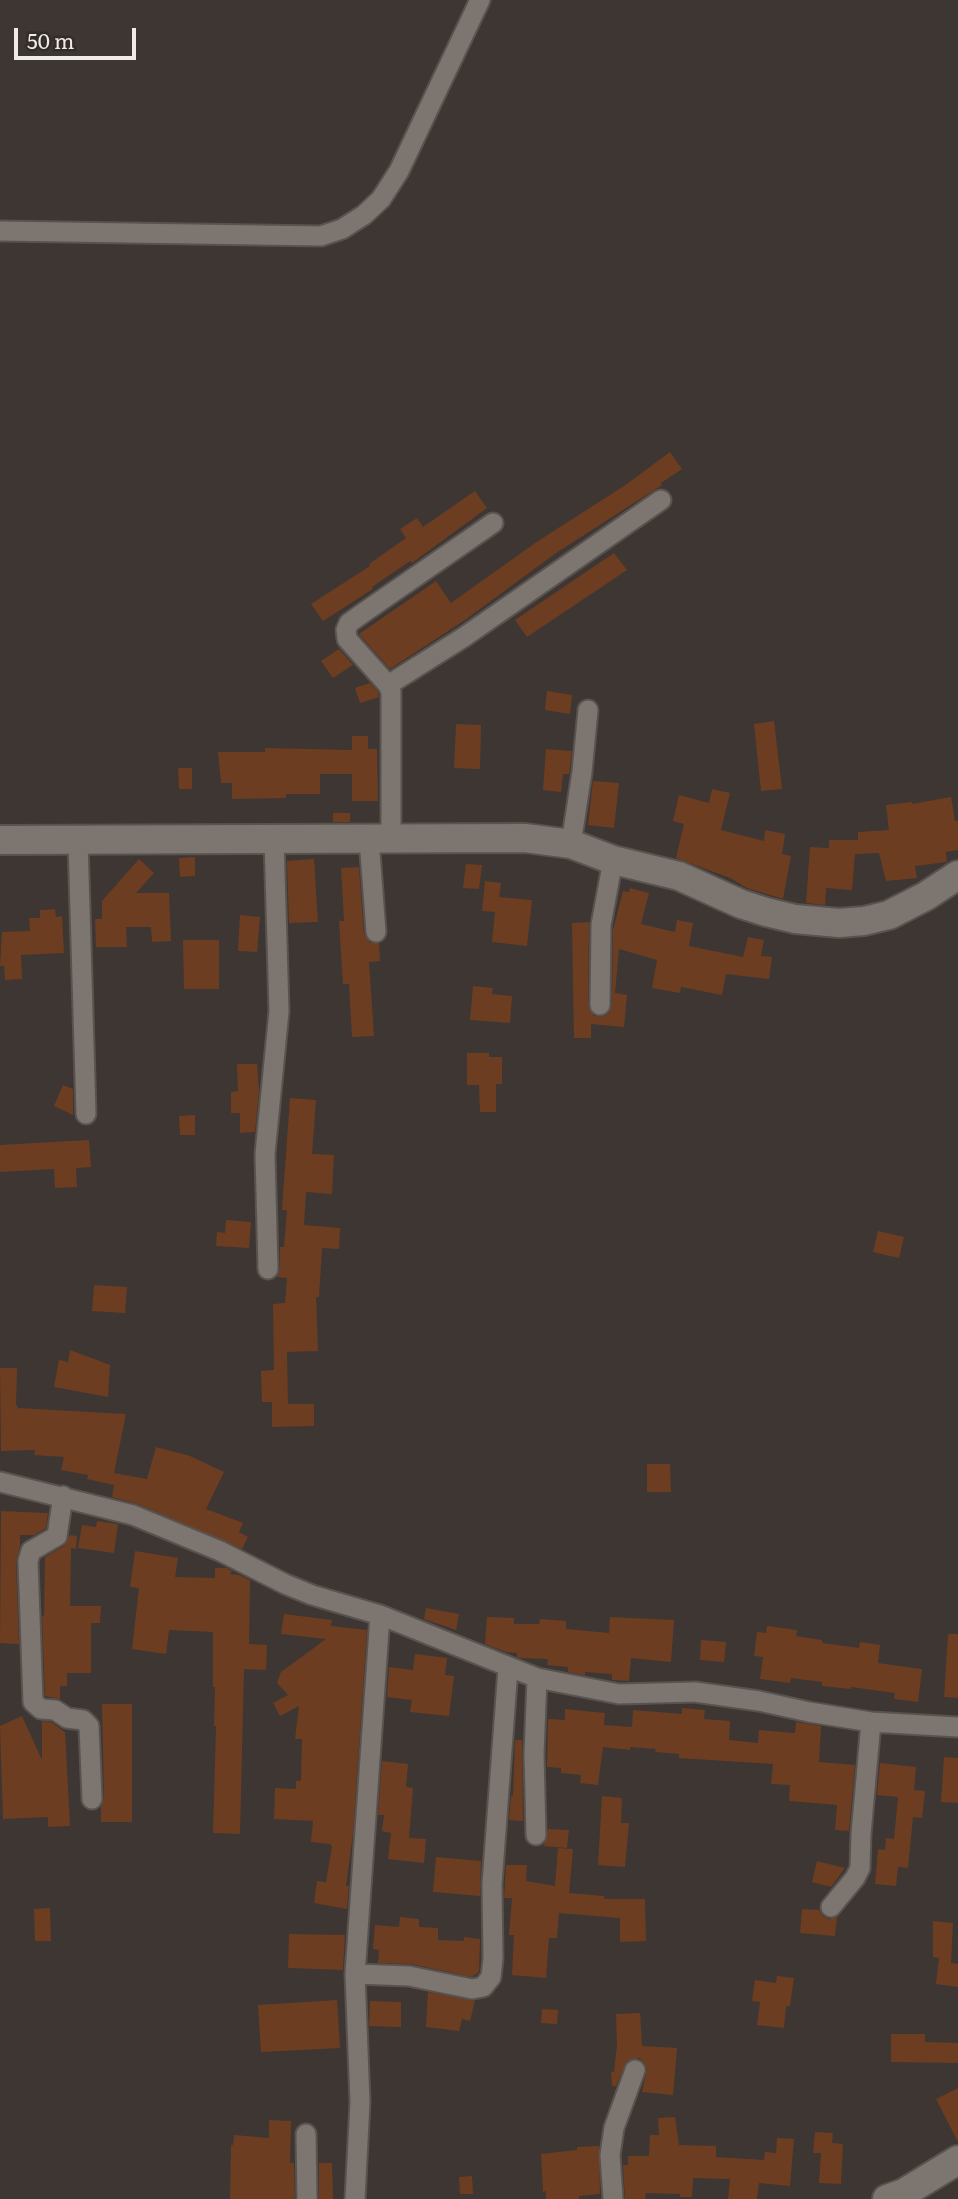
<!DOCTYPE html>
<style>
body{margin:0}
#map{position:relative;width:958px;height:2199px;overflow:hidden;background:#3d3632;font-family:Literata,serif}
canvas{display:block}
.scale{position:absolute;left:14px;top:28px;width:122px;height:32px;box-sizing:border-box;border:4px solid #efebe8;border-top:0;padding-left:9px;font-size:21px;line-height:24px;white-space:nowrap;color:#efebe8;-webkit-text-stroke:5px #332c28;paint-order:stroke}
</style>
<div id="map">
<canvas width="958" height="2199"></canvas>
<div class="scale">50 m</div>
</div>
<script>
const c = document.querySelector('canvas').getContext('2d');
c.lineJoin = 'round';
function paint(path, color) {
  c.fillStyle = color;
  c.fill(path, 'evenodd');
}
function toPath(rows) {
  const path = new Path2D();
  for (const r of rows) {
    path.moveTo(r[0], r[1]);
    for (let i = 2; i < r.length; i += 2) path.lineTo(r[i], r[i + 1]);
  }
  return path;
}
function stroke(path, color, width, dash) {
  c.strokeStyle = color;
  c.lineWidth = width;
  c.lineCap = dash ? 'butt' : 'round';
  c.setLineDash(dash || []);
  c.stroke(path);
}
const building = toPath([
 [670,452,682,469,661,483,662,485,556,553,465,620,390,669,359,634,436,581,451,603,538,541,624,486],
 [475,491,487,508,412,563,410,561,372,587,373,589,323,621,311,604,370,566,369,564,406,538,400,529,417,518,423,527],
 [614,553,627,570,527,637,515,620],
 [339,649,353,665,333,678,321,661],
 [370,683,378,692,379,697,360,703,355,688],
 [547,691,572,695,570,714,545,710],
 [774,721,782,789,761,791,754,724],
 [456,724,481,725,480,769,454,768],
 [352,736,368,736,368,749,377,749,378,801,352,801,352,774,320,774,320,794,286,794,286,798,232,799,232,783,221,783,218,752,265,752,265,748,352,750],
 [546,749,572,751,569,774,563,774,561,792,543,790],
 [178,768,192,768,192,789,179,789],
 [593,781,619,783,614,828,588,825],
 [712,789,730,793,721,830,764,841,765,830,785,834,782,854,791,856,783,899,747,888,730,878,676,858,684,824,673,821,679,795,709,803],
 [951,797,955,821,958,821,958,850,946,852,947,862,915,866,917,878,886,881,879,853,855,854,852,890,826,888,825,905,806,903,810,847,829,848,829,840,858,840,858,832,889,830,886,805,912,802,912,804],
 [333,813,350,813,350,822,333,822],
 [195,857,195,876,180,877,179,858],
 [139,859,154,873,136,893,169,893,171,941,152,942,151,927,126,927,127,947,96,947,95,919,102,919,102,901],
 [314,859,318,922,289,923,287,861],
 [466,864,482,865,479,889,463,888],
 [359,867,364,934,370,943,379,943,380,961,369,962,374,1036,352,1037,349,984,343,984,339,921,344,921,341,868],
 [485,881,501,883,499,897,532,900,527,946,492,942,495,912,482,911],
 [630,888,649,893,641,924,675,932,677,920,693,923,689,946,743,957,748,937,764,940,761,956,772,957,769,979,726,974,722,995,681,987,680,993,652,988,657,960,619,949,615,993,627,995,624,1027,591,1024,591,1038,574,1038,572,923,589,922,588,1006,594,1016,605,1016,610,1012,612,1005,613,930,623,891,629,892],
 [55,909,56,917,62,916,64,953,21,955,22,979,5,980,4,966,0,966,2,932,30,931,29,918,40,918,40,910],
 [240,915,260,917,257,952,238,951],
 [183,940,219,940,219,989,184,989],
 [473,986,493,988,492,994,512,996,510,1023,470,1020],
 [467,1053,489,1053,489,1057,502,1057,502,1084,496,1084,496,1112,480,1112,479,1085,467,1085],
 [237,1064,257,1064,259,1091,255,1132,240,1133,240,1113,231,1113,231,1092,238,1091],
 [63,1085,73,1089,73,1115,54,1106],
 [290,1098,316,1100,312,1154,334,1155,332,1194,306,1192,304,1225,340,1228,339,1249,322,1248,319,1297,316,1297,318,1351,287,1352,288,1404,314,1404,314,1426,272,1427,272,1402,262,1402,261,1371,274,1370,273,1304,285,1303,287,1278,277,1277,280,1269,280,1247,284,1247,287,1210,282,1210],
 [195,1115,195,1135,180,1135,179,1116],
 [89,1140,91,1167,76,1168,77,1187,55,1188,54,1169,0,1172,0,1145],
 [226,1220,251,1222,249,1248,216,1246,217,1232,225,1233],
 [878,1231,904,1237,899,1258,873,1252],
 [94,1285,127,1287,125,1313,92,1311],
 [70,1350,110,1365,108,1397,54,1387,59,1360,68,1362],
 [0,1368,17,1368,16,1404,18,1408,126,1414,114,1473,147,1479,156,1447,190,1456,224,1472,206,1509,243,1523,239,1532,248,1537,242,1549,138,1504,112,1497,114,1485,87,1479,88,1475,61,1470,64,1457,34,1455,35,1450,1,1451],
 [647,1464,670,1464,671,1492,647,1492],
 [1,1511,48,1513,46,1528,34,1535,20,1535,20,1546,16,1561,19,1644,0,1643],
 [97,1521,118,1524,114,1553,78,1548,82,1525,96,1527],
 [70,1535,77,1536,76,1549,71,1548,70,1606,101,1606,100,1623,91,1623,91,1673,67,1673,67,1686,60,1686,60,1699,45,1696,42,1616,44,1616,45,1557,64,1546],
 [135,1551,178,1558,175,1577,215,1578,215,1568,227,1568,232,1571,230,1574,239,1575,250,1580,249,1644,267,1645,266,1670,244,1669,240,1834,213,1833,216,1726,214,1726,215,1687,213,1687,213,1632,169,1630,166,1654,132,1649,139,1588,130,1587],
 [426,1608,459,1614,456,1630,424,1619],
 [284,1614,332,1620,331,1626,367,1630,353,1834,346,1886,349,1886,347,1909,314,1903,317,1881,326,1882,332,1847,330,1844,311,1842,313,1821,274,1819,275,1788,296,1789,296,1781,301,1781,302,1739,295,1739,299,1706,280,1716,273,1703,288,1695,277,1683,281,1672,326,1639,281,1634],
 [487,1617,514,1618,514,1624,539,1624,540,1619,566,1621,566,1629,609,1633,610,1617,674,1620,671,1662,631,1658,629,1681,612,1680,612,1674,585,1672,585,1675,568,1672,568,1667,547,1665,548,1659,521,1658,517,1657,517,1653,506,1652,485,1644],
 [767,1626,797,1630,796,1636,822,1640,822,1643,859,1648,860,1642,880,1645,878,1663,922,1669,918,1702,894,1699,895,1693,851,1687,851,1689,822,1686,822,1682,791,1678,790,1683,760,1679,763,1657,754,1656,757,1632,766,1633],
 [948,1634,958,1634,958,1698,944,1697],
 [701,1640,726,1642,724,1662,700,1660],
 [415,1654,447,1658,445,1675,454,1676,449,1716,410,1712,412,1700,387,1697,389,1667,413,1670],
 [102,1704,132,1704,132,1822,101,1822,101,1807,104,1798],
 [682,1708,705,1710,704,1719,730,1721,729,1740,758,1743,759,1730,795,1733,796,1722,821,1726,819,1762,855,1765,849,1831,835,1830,837,1805,789,1801,790,1785,771,1784,773,1764,679,1758,679,1754,655,1752,656,1749,630,1747,630,1750,603,1747,598,1785,580,1783,581,1775,561,1773,561,1768,547,1767,548,1719,565,1720,565,1709,605,1713,604,1725,632,1727,633,1710,682,1714],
 [22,1716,42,1760,42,1721,51,1722,65,1732,70,1826,48,1827,48,1817,3,1819,0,1726],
 [515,1740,522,1740,523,1821,509,1820,511,1796,513,1796],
 [944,1757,958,1758,958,1803,941,1802],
 [382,1761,408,1764,406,1787,413,1788,409,1838,426,1839,424,1863,388,1859,391,1833,382,1831,384,1815,378,1815],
 [880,1763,916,1767,914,1790,925,1791,922,1818,913,1817,908,1868,898,1867,896,1886,875,1884,878,1849,885,1850,886,1838,894,1839,898,1797,877,1795],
 [602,1796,622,1798,621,1823,629,1823,625,1867,598,1865],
 [548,1829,569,1830,567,1848,544,1846],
 [558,1848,573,1849,569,1893,604,1896,604,1899,645,1899,646,1941,620,1942,620,1918,559,1913,557,1938,549,1938,546,1978,512,1975,514,1935,509,1935,512,1898,504,1898,506,1865,527,1865,526,1881,555,1886],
 [436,1857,481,1861,480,1896,433,1892],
 [817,1861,845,1868,831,1887,812,1882],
 [50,1908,51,1941,35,1941,34,1909],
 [802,1909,819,1910,823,1916,828,1919,837,1917,835,1936,800,1933],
 [400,1917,419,1919,419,1927,438,1928,438,1940,464,1941,464,1937,480,1939,479,1972,472,1977,411,1964,378,1963,379,1950,373,1949,375,1925,399,1927],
 [933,1921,953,1923,951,1963,958,1964,958,1987,936,1984,939,1958,933,1957],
 [289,1934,345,1935,343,1970,288,1968],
 [777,1976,794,1978,790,2006,786,2006,784,2028,757,2025,760,2002,752,2001,755,1980,776,1983],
 [428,1992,475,2001,470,2021,462,2019,459,2031,426,2027],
 [337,2000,340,2048,261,2052,258,2005],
 [370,2001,401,2002,401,2027,369,2026],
 [542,2009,558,2010,557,2024,541,2023],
 [640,2013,642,2046,677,2048,673,2095,642,2092,647,2069,644,2062,639,2058,627,2061,616,2086,612,2086,611,2072,614,2072,617,2045,616,2014],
 [891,2034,925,2034,925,2042,958,2043,958,2063,891,2062],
 [958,2088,958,2142,936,2099],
 [675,2117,679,2145,716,2146,716,2157,764,2160,765,2152,776,2153,777,2138,794,2139,790,2186,759,2183,757,2199,728,2199,730,2179,693,2178,692,2197,680,2197,680,2194,646,2193,645,2199,625,2199,623,2165,628,2165,628,2156,649,2156,650,2135,659,2135,658,2118],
 [269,2120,291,2121,290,2163,294,2163,295,2199,230,2199,231,2145,233,2145,234,2135,269,2138],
 [815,2132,833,2133,832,2143,843,2144,841,2184,819,2183,821,2153,813,2153],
 [599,2146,600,2194,579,2196,579,2199,546,2199,546,2191,543,2192,541,2154,577,2150,577,2147],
 [319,2163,332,2163,333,2199,319,2199],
 [472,2176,473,2194,460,2194,459,2177]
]);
const street = toPath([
 [0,231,321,236,342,229,364,215,381,199,399,171,480,0],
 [388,685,464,637,661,500],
 [369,839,376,932],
 [391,839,391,692,388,685,347,639,346,630,349,623,363,613,493,523],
 [78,841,86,1114],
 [571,844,582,772,588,710],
 [600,1005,601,925,613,860],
 [268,1269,265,1154,279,1011,274,838],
 [0,1482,133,1515,220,1551,285,1584,312,1595,380,1615,537,1678,619,1694,695,1692,759,1701,809,1712,871,1722,958,1727],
 [63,1496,57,1536,31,1551,28,1561,33,1702,41,1709,55,1710,67,1718,83,1720,89,1726,92,1799],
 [536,1835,534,1754,537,1678],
 [831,1907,855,1878,860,1868,861,1834,871,1722],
 [355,1974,409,1976,472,1989,483,1987,491,1977,493,1958,492,1884,508,1668],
 [306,2134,307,2199],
 [355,2199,360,2102,355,1974,380,1615],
 [613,2199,610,2155,614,2128,635,2070]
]);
const secondary = toPath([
 [0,840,525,838,571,844,613,860,679,876,741,904,766,912,795,919,839,923,864,921,889,915,926,896,958,875],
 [887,2199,904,2193,958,2160]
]);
paint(building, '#6d3d22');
stroke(street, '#595350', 23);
stroke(secondary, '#595350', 32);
stroke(street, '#7d7570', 19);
stroke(secondary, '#7d7570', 28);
</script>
